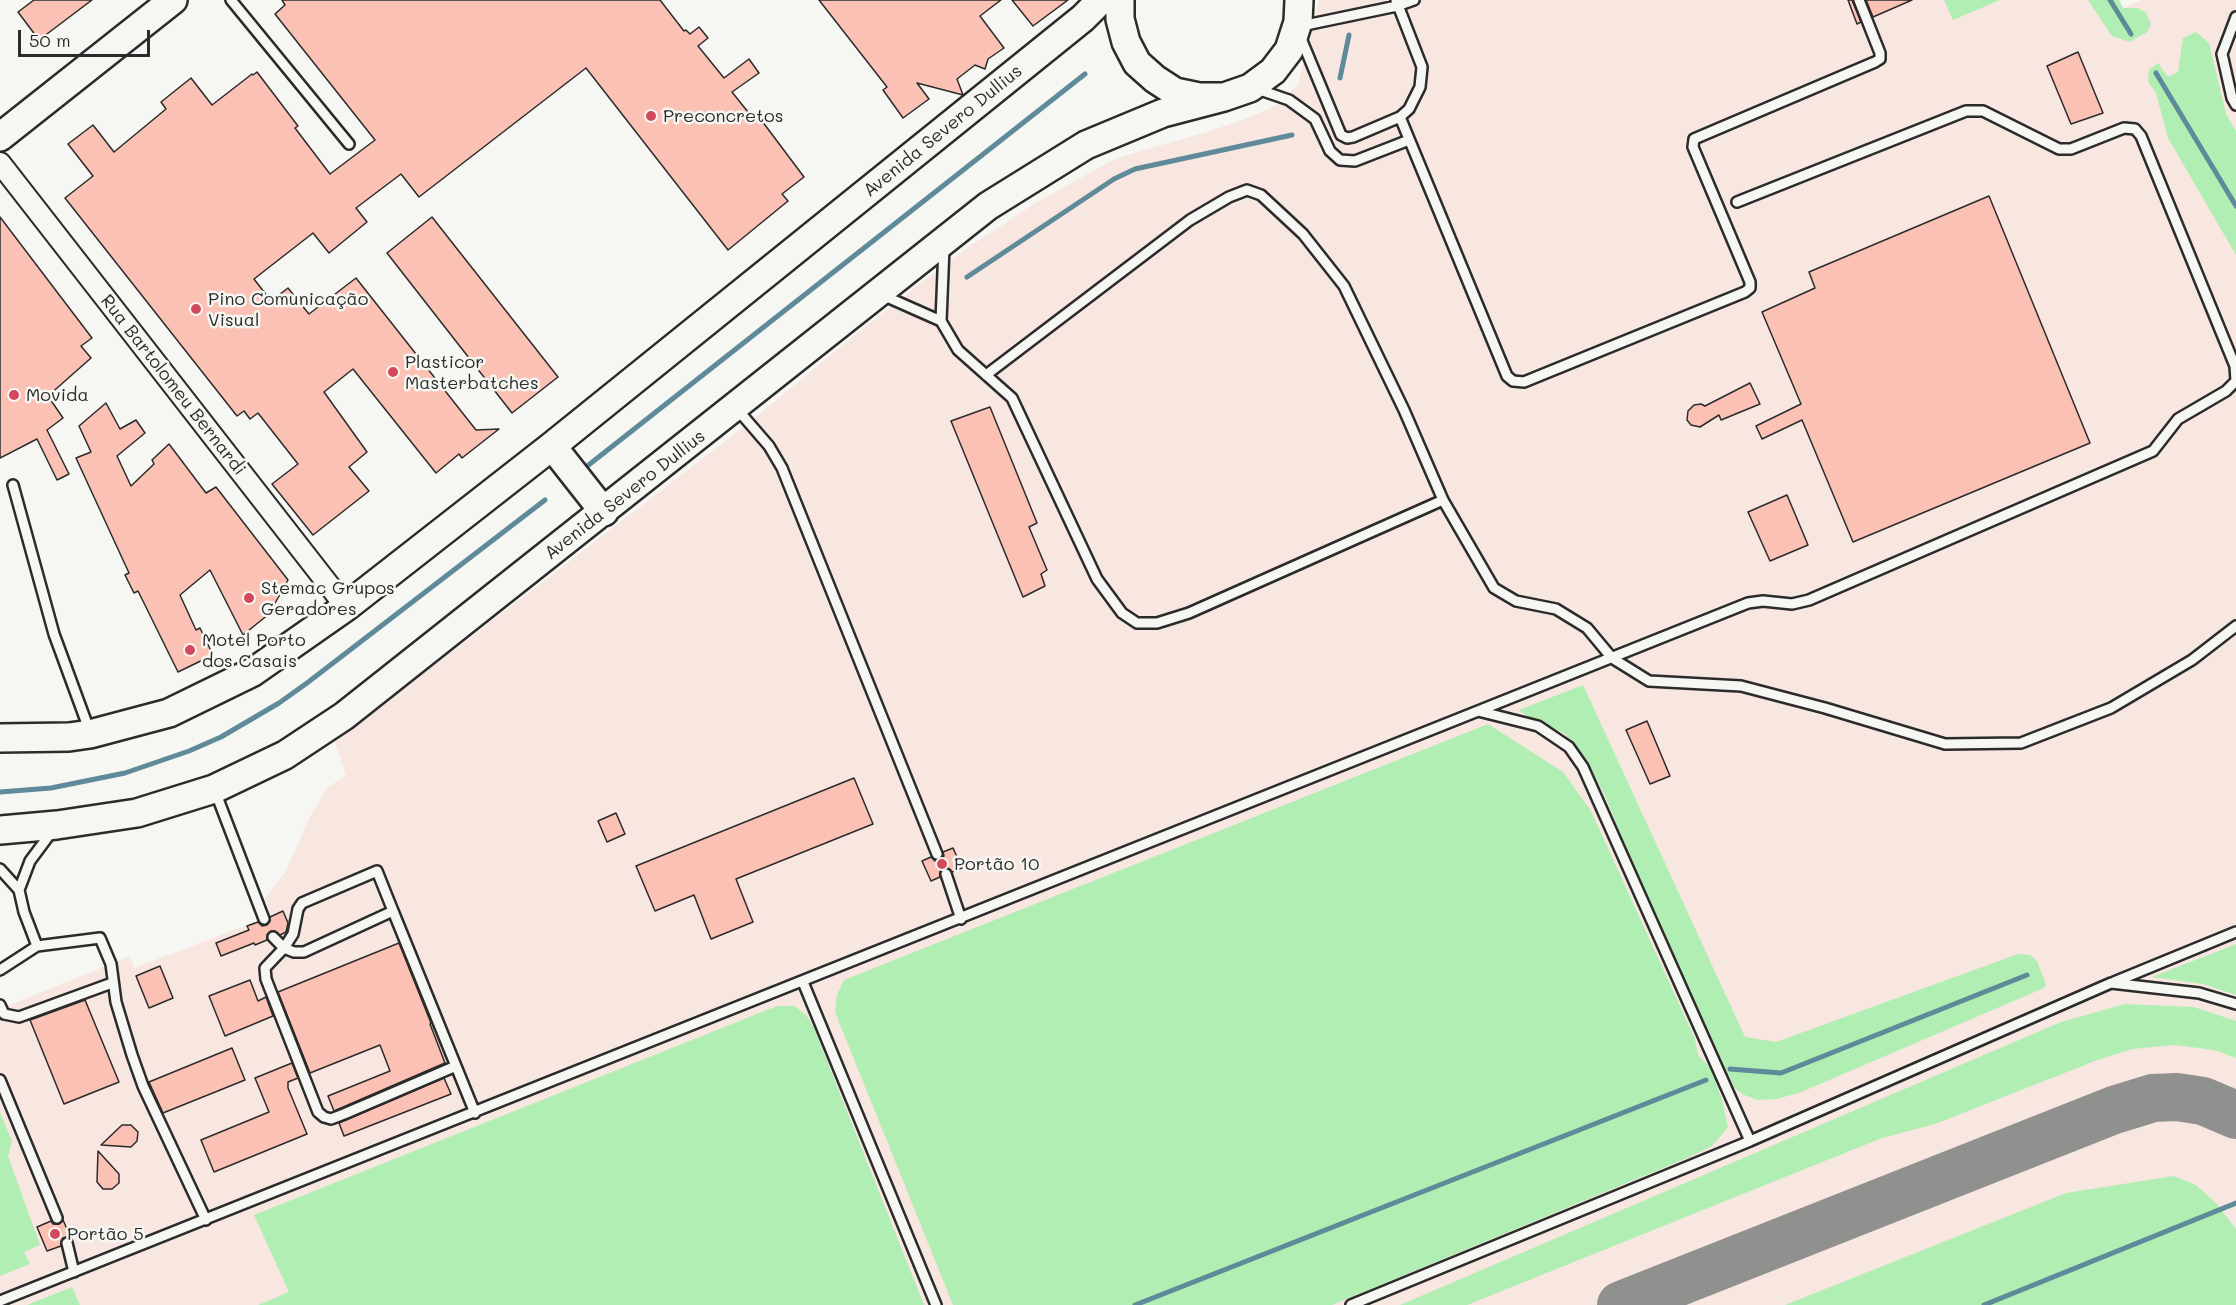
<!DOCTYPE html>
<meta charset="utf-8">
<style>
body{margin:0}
#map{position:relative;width:2236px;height:1305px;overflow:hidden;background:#f6f6f2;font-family:Mali,sans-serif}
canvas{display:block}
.scale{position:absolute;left:18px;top:30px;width:132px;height:27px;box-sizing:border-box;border:3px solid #2b2b2b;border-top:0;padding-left:8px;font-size:18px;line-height:21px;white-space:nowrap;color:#2b2b2b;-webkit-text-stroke:4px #f6f6f2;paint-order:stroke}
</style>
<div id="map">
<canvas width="2236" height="1305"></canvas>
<div class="scale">50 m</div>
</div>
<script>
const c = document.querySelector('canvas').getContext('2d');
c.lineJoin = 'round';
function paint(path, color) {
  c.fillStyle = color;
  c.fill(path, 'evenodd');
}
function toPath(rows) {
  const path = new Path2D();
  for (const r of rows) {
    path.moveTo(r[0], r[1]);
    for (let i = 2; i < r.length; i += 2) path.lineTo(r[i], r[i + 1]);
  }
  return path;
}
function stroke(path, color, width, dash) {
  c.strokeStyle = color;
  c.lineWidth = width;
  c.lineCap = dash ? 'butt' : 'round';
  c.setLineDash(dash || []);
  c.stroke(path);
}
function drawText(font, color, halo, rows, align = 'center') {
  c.font = font + ' Mali,sans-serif';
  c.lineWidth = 5;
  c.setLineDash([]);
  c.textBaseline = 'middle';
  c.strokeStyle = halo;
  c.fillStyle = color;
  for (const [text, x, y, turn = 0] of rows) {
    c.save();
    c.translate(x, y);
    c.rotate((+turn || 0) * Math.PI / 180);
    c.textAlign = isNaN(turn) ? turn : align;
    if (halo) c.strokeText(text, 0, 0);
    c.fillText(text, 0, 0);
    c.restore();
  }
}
const built = toPath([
 [1319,0,2119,0,2124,8,2141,0,2236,0,2236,1305,0,1305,0,1009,130,956,134,968,271,916,265,898,285,873,309,819,327,788,346,775,335,742,750,422,856,334,961,252,1037,202,1117,158,1207,132,1248,118,1279,104,1298,84]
]);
const green = toPath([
 [1944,0,2000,0,1953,20],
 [2088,0,2119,0,2123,8,2138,8,2146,13,2151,24,2147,32,2130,42,2112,36],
 [2196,32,2209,43,2226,114,2236,131,2236,255,2168,138,2156,93,2148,82,2149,70,2158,63,2168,77,2178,72,2183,38],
 [1583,685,1745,1037,1776,1042,2018,954,2030,955,2037,961,2046,984,2044,988,1799,1093,1776,1099,1757,1100,1742,1094,1734,1087,1720,1057,1622,838,1606,798,1588,762,1564,733,1529,718,1519,710],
 [1488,724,1563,772,1591,811,1695,1039,1698,1055,1711,1068,1722,1100,1728,1127,1712,1146,1692,1156,1332,1305,953,1305,835,1012,837,995,844,980],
 [2236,944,2236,995,2203,984,2152,977],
 [2125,1004,2194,1007,2236,1021,2236,1058,2214,1050,2175,1045,2132,1049,2095,1061,1935,1124,1882,1138,1467,1305,1400,1305,2061,1022],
 [777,1006,794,1006,806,1015,813,1026,924,1305,258,1305,289,1292,254,1215],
 [0,1112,12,1141,8,1156,40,1245,24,1252,30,1264,0,1276],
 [2174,1176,2196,1185,2217,1204,2236,1229,2236,1305,1785,1305,2066,1193],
 [72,1287,80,1305,27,1305]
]);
const stream = toPath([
 [2110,0,2131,34],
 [2156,73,2236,206],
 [1340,78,1349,35],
 [967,277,1114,179,1135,169,1292,135],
 [586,467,1085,74],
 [0,792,51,788,125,773,189,751,221,737,279,703,307,683,545,500],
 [1730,1069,1781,1073,2027,975],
 [1135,1305,1706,1080],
 [1984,1305,2236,1203]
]);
const taxiway = toPath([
 [1621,1305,2114,1110,2153,1098,2177,1097,2203,1101,2236,1115]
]);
const building = toPath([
 [34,0,92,0,39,40,18,12,34,0],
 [282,0,660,0,684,31,686,30,690,34,699,27,708,38,698,46,724,78,749,59,759,73,732,92,752,117,756,113,804,177,782,194,788,201,728,250,586,68,419,197,401,174,356,208,367,222,329,253,313,233,254,279,271,301,288,288,309,314,356,278,476,430,499,429,462,458,459,454,436,473,353,369,324,392,367,452,349,467,369,491,313,535,272,484,298,464,258,413,250,419,244,411,237,416,65,198,93,176,68,144,93,125,114,152,166,109,161,102,191,78,212,105,252,74,253,75,257,72,298,126,295,128,330,174,375,140,275,14,285,5,282,0],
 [819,0,1001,0,980,16,1004,48,988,59,985,69,975,65,957,79,963,95,917,83,929,99,903,118,883,90,887,87,819,0],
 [1012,0,1068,0,1033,26,1012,0],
 [1848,0,1852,0,1861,22,1857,24,1848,0],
 [1866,0,1912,0,1873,17,1866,0],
 [2078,52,2103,113,2071,124,2047,66,2078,52],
 [1989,196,2090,443,1853,542,1802,420,1762,439,1756,426,1801,404,1762,312,1815,288,1809,272,1989,196],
 [0,217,92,338,81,346,91,358,48,396,63,418,47,430,69,474,57,480,37,439,0,458,0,217],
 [432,217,558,377,512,413,387,253,432,217],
 [1750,383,1760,404,1721,420,1719,415,1700,427,1691,425,1687,420,1688,411,1694,405,1701,404,1705,406,1750,383],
 [106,403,120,429,136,420,145,433,117,456,131,486,154,464,152,460,169,444,206,493,216,487,288,580,269,614,243,635,210,570,180,595,196,630,200,628,213,655,178,672,138,591,134,593,125,575,129,573,76,458,91,452,79,426,106,403],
 [990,407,1037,523,1029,527,1047,570,1041,574,1045,586,1023,597,951,421,990,407],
 [1787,495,1808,545,1770,561,1748,512,1787,495],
 [1647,721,1670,776,1650,784,1626,730,1647,721],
 [854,778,873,824,736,879,753,922,711,939,694,895,655,911,636,866,854,778],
 [616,813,625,834,607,842,598,821,616,813],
 [953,848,962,868,952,872,948,868,943,868,940,872,940,877,931,881,922,861,931,857,935,861,940,860,944,856,943,852,953,848],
 [283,911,288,923,286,932,280,935,275,931,271,931,267,935,267,940,255,945,254,943,221,956,216,943,249,930,247,926,258,922,262,926,267,925,270,921,270,917,283,911],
 [399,943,431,1023,430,1024,445,1063,334,1111,328,1096,390,1071,380,1045,310,1073,278,992,399,943],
 [160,966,173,998,149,1008,136,976,160,966],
 [250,980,258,1001,266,997,273,1016,225,1036,209,996,250,980],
 [85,1000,119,1082,64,1104,30,1020,85,1000],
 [232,1048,245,1080,163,1113,149,1082,232,1048],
 [292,1063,298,1078,288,1082,288,1088,307,1134,214,1172,201,1140,269,1112,255,1078,292,1063],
 [444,1078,451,1094,344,1136,339,1123,444,1078],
 [122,1125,131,1125,138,1132,137,1141,131,1147,101,1145,122,1125],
 [98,1151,119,1174,119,1183,112,1189,103,1189,97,1182,98,1151],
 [63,1220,71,1238,63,1238,61,1246,47,1251,37,1227,51,1221,53,1224,59,1224,63,1220]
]);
const lane = toPath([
 [231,0,349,144],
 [2236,17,2222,54,2232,98,2236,105],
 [1301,26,1397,6,1414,0],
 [1300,36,1341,135,1347,138,1353,137,1400,117,1409,109,1420,87,1422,67,1396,0],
 [1257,89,1289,100,1315,119,1330,151,1340,160,1355,161,1409,140],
 [1400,117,1507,376,1513,381,1524,382,1745,292,1750,288,1750,282,1693,147,1694,139,1875,62,1880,59,1880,53,1859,0],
 [944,247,941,321,958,350,1012,398,1097,579,1122,613,1137,623,1157,623,1189,613,1443,500],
 [880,294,941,321],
 [986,375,1190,220,1229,197,1247,190,1261,195,1303,234,1344,286,1404,410,1443,500,1494,588,1516,601,1556,609,1587,628,1612,658,1649,681,1741,686,1825,708,1945,744,2021,743,2111,708,2192,660,2236,626],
 [737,409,769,446,782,468,937,854],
 [13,485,54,634,90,732],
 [1478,711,1748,603,1763,601,1792,604,1809,600,2153,451,2178,419,2226,391,2236,381,2235,366,2141,136,2135,129,2124,128,2071,149,2059,149,1983,111,1966,111,1737,202],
 [215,791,264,919],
 [0,869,19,890,24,912,37,946],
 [946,874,961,919],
 [19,890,30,861,53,830],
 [393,911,475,1113],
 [273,937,284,948,294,952,304,952,393,911,377,871,302,903,298,909,293,934,284,948,265,968,266,979,318,1112,324,1117,331,1119,344,1114,456,1066],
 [0,970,37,946,100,938,111,964,116,1002,132,1055,143,1086,206,1220],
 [803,982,936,1305],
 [2114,982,2236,932],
 [0,1005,4,1014,19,1017,112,983],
 [0,1080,57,1218],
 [67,1243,74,1272],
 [0,1301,1478,711,1538,726,1569,747,1583,767,1750,1141],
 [1351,1305,1750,1141,2111,983,2199,993,2236,1004]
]);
const street = toPath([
 [0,163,346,607]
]);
const secondary = toPath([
 [1120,0,1120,19,1126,42,1137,63,1155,79,1175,92,1199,97,1224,97,1250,88,1273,71,1289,50,1298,22,1299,0],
 [0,137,173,0],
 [552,446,604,512],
 [0,738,69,737,90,734,169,713,253,672,346,607,552,446,1083,18,1101,0],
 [0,830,57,825,137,813,214,789,285,755,344,716,988,206,1086,145,1163,113,1224,97]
]);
const markers = [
 [651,116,6,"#d1495b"],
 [196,309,6,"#d1495b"],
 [393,372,6,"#d1495b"],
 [14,395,6,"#d1495b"],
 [249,598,6,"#d1495b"],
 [190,650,6,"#d1495b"],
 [942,864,6,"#d1495b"],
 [55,1234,6,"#d1495b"]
];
const poiNames = [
 ["Preconcretos",663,116],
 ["Pino Comunicação",208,299],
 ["Visual",208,320],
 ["Plasticor",405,362],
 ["Masterbatches",405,383],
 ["Movida",26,395],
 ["Stemac Grupos",261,588],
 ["Geradores",261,609],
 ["Motel Porto",202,640],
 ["dos Casais",202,661],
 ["Portão 10",954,864],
 ["Portão 5",67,1234]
];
const streetNames = [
 ["Avenida Severo Dullius",943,131,-39],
 ["Rua Bartolomeu Bernardi",173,385,52],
 ["Avenida Severo Dullius",625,495,-38]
];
paint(built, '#f8e6e0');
paint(green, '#b1eeb3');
stroke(stream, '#5f8a99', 5);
stroke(taxiway, '#90908e', 48);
paint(building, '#fbc1b5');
stroke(building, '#2b2b2b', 1.5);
stroke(lane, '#2b2b2b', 14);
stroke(street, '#2b2b2b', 24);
stroke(secondary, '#2b2b2b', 32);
stroke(lane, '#f6f6f2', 9);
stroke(street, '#f6f6f2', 20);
stroke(secondary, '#f6f6f2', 27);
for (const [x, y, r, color] of markers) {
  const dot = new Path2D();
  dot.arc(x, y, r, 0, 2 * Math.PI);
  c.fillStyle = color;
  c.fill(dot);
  stroke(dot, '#f6f6f2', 2);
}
drawText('18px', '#2b2b2b', '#f6f6f2', poiNames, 'left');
drawText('18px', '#2b2b2b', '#f6f6f2', streetNames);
</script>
